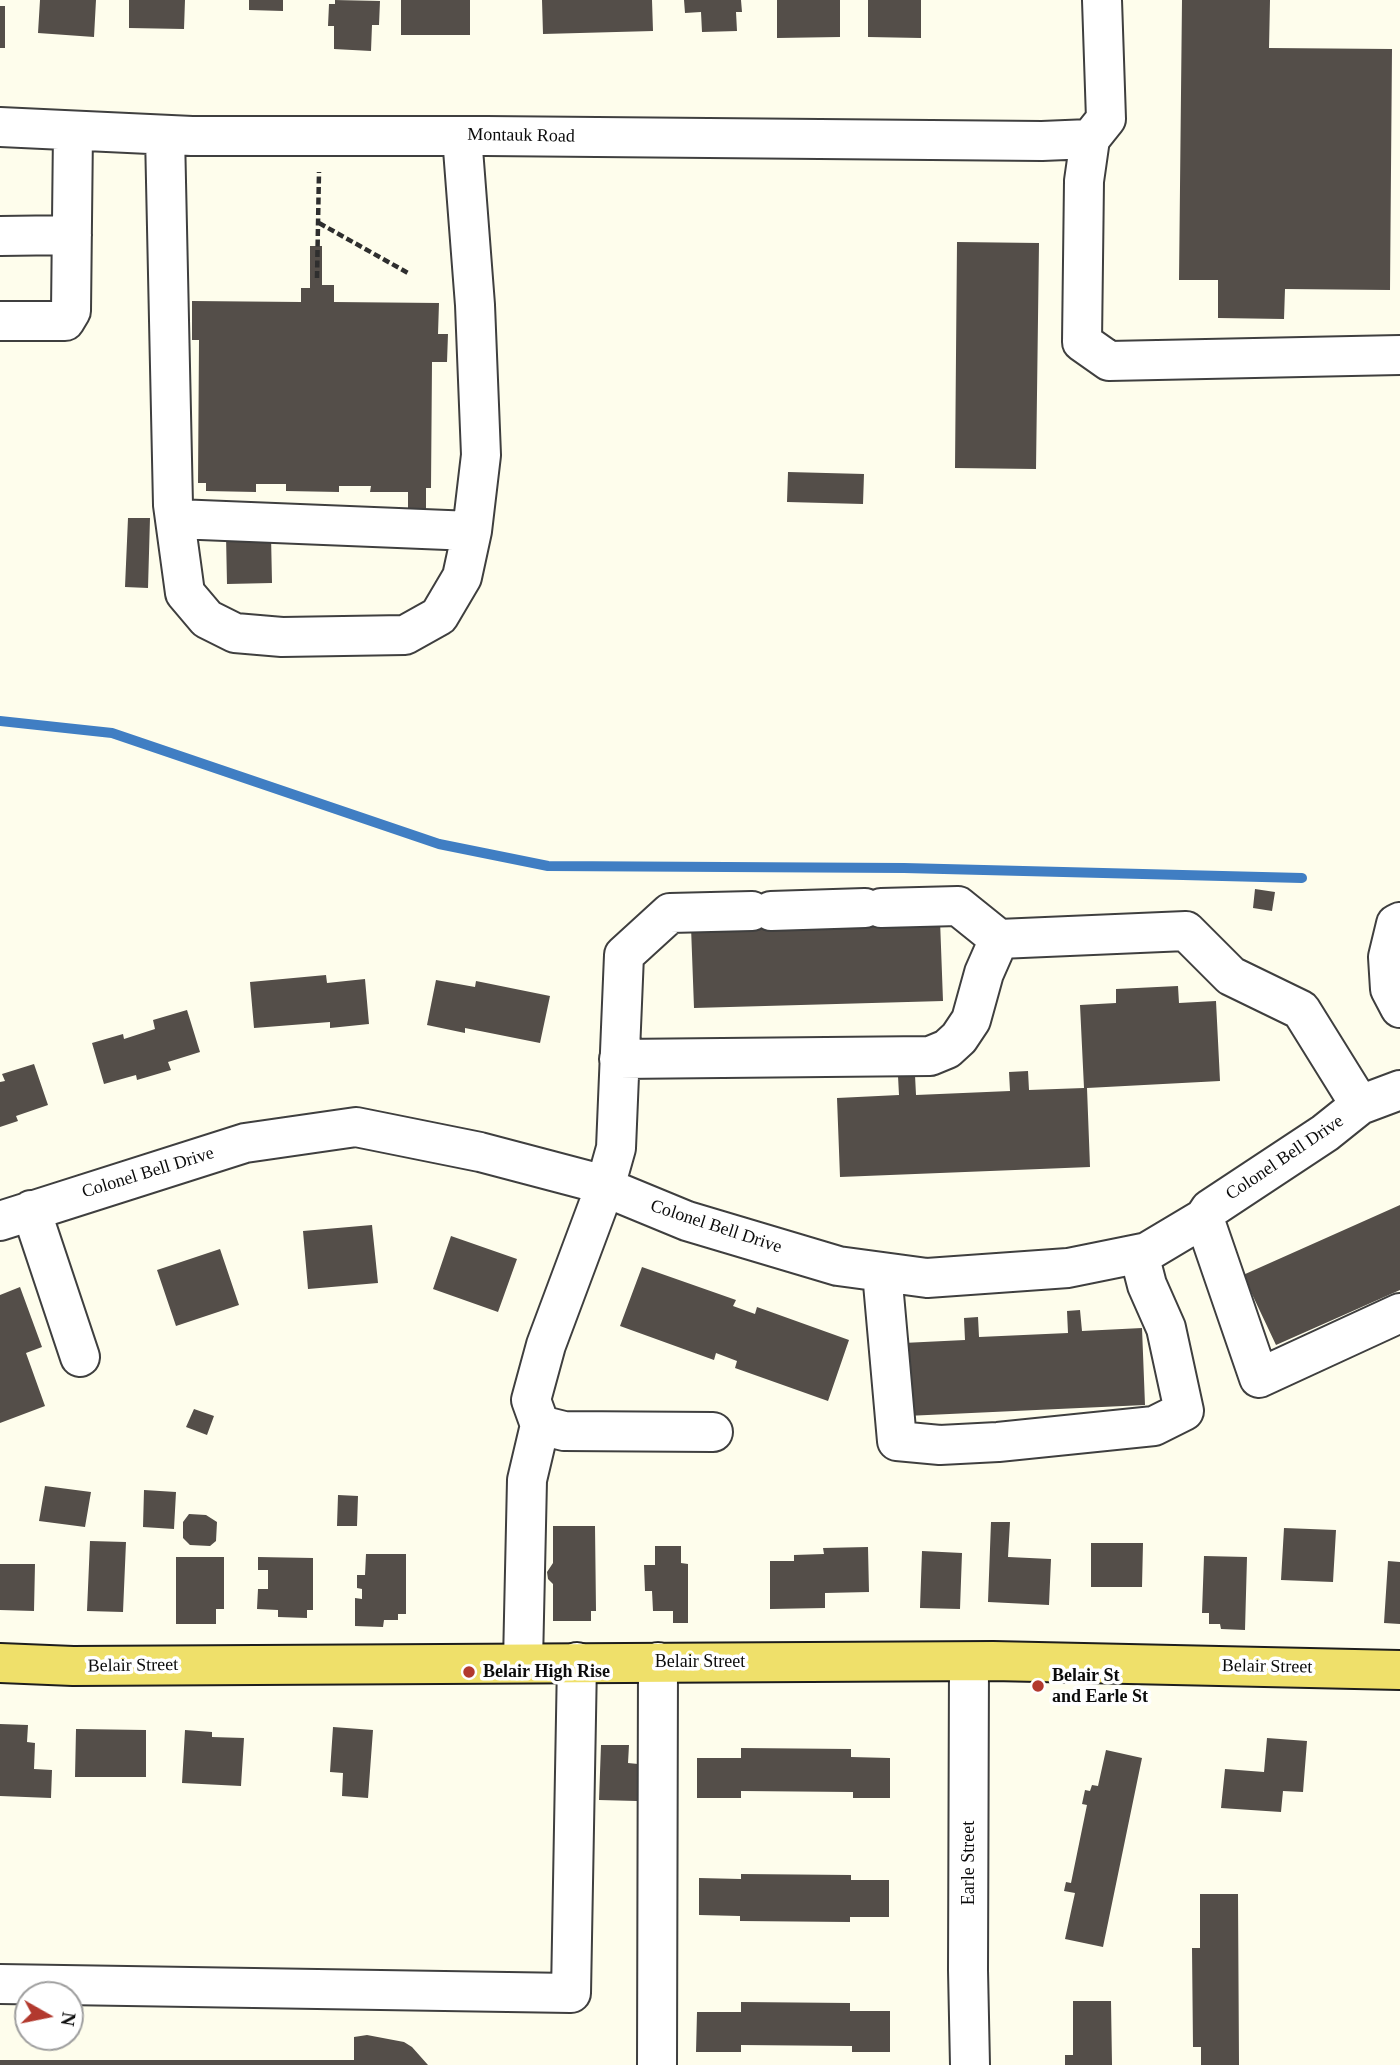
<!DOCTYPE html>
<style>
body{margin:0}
#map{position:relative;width:1400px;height:2065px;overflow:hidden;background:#fefdec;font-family:"Times New Roman",serif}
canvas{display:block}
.north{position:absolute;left:14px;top:1981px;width:70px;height:70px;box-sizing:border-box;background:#fff;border:2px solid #9e9e9e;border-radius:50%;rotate:99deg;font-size:19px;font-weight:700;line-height:28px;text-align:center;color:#0c0c0c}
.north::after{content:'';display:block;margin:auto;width:24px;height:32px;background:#b2392e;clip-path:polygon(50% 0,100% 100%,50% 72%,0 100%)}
</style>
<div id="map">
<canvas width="1400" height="2065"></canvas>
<div class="north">N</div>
</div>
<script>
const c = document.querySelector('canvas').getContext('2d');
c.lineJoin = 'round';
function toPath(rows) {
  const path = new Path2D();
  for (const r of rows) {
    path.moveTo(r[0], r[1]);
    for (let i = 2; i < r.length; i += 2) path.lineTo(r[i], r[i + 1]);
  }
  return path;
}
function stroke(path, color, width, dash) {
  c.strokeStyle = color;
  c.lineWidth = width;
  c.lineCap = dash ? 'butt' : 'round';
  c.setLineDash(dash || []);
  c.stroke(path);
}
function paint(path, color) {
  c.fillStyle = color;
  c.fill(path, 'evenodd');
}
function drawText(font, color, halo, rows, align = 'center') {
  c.font = font + ' "Times New Roman",serif';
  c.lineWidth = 7;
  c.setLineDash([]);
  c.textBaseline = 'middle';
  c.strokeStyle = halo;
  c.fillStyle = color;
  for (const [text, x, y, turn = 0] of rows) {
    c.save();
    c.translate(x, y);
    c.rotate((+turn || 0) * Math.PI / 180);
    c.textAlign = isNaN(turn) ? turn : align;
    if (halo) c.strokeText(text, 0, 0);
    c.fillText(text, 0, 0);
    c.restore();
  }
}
const stream = toPath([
 [0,721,112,733,439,844,548,866,904,868,1302,878]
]);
const building = toPath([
 [40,0,96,0,94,37,38,33],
 [129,0,185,0,184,29,129,28],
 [249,0,283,0,283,11,249,10],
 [335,0,380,1,379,25,372,25,371,51,334,49,334,26,328,26,329,4,335,4],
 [401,0,470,0,470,35,401,35],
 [542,0,652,0,653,31,543,34],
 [684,0,741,0,742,12,736,12,737,31,702,32,701,12,685,13],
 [777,0,840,0,840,37,777,38],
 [868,0,921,0,921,38,868,37],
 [1182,0,1270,0,1269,48,1392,49,1390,290,1285,289,1284,319,1218,318,1218,280,1179,280],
 [0,6,5,6,5,48,0,48],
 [957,242,1039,243,1036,469,955,468],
 [310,246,322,246,322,285,334,285,334,302,439,303,438,334,448,334,447,362,432,362,431,488,426,488,426,510,408,509,408,492,370,492,371,486,339,486,339,492,286,491,286,484,256,484,256,492,206,491,206,483,198,483,199,340,192,340,192,301,301,302,301,288,310,288],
 [788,472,864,474,863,504,787,502],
 [128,518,150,518,148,588,125,587],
 [226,535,271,535,272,583,227,584],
 [1255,889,1275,892,1272,911,1253,908],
 [940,920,943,1001,694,1008,691,927],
 [326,975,327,983,365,979,369,1024,330,1028,330,1022,254,1028,250,982],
 [436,980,475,987,476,981,550,996,540,1043,465,1028,465,1033,427,1025],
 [1178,986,1179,1003,1216,1001,1220,1081,1087,1088,1090,1167,840,1177,837,1098,899,1095,898,1076,915,1075,916,1095,1010,1091,1009,1072,1028,1071,1029,1090,1084,1088,1080,1005,1116,1003,1116,989],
 [187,1010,200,1052,168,1062,171,1070,137,1080,136,1075,104,1084,92,1043,123,1034,124,1039,155,1029,153,1020],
 [34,1064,48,1105,16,1116,18,1121,0,1127,0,1082,5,1081,2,1074],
 [1400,1205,1400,1290,1276,1345,1243,1275],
 [372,1225,378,1283,308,1289,303,1231],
 [451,1236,517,1259,498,1312,433,1289],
 [220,1249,239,1305,176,1326,157,1270],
 [642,1267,736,1300,733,1306,755,1314,757,1307,849,1340,828,1401,735,1368,737,1361,716,1353,714,1360,620,1326],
 [20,1287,42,1347,26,1353,45,1406,0,1423,0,1295],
 [1080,1310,1082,1331,1142,1328,1145,1405,906,1416,903,1343,965,1340,964,1318,978,1317,979,1337,1068,1333,1067,1311],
 [194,1409,214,1416,207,1435,186,1427],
 [45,1486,91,1492,85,1527,39,1521],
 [144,1490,176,1492,174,1529,143,1527],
 [338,1495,358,1496,357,1526,337,1526],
 [189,1514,206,1515,217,1522,216,1541,210,1546,190,1545,183,1538,183,1522],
 [991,1522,1010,1522,1008,1557,1051,1559,1049,1605,988,1602],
 [553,1526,595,1526,596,1611,591,1611,591,1621,553,1621,553,1584,548,1579,547,1572,553,1563],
 [1284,1528,1336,1530,1333,1582,1281,1580],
 [90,1541,126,1542,123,1612,87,1611],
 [1091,1543,1143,1543,1142,1587,1091,1587],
 [655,1546,681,1546,681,1563,688,1564,688,1623,673,1623,673,1611,653,1611,652,1591,645,1591,644,1565,655,1565],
 [868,1547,869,1592,825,1593,825,1608,770,1609,770,1561,794,1561,794,1555,824,1554,823,1548],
 [922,1551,962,1553,960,1609,920,1608],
 [366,1554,406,1554,406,1614,398,1614,398,1620,384,1620,383,1627,355,1626,355,1598,362,1599,362,1589,357,1588,357,1575,365,1575],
 [1204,1556,1247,1557,1245,1630,1221,1629,1220,1624,1209,1624,1209,1613,1202,1613],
 [176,1557,224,1557,224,1609,216,1609,216,1624,176,1624],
 [258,1557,313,1558,313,1610,307,1610,307,1618,278,1617,278,1610,257,1609,258,1589,268,1589,268,1570,258,1570],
 [1388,1561,1400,1562,1400,1624,1384,1623],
 [0,1564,35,1564,34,1611,0,1610],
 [0,1724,28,1725,27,1742,35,1743,34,1769,52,1770,51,1798,0,1796],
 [333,1727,373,1730,368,1798,342,1796,343,1773,330,1772],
 [76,1729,146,1730,146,1777,75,1777],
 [185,1730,212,1732,212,1737,244,1738,241,1786,182,1783],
 [1267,1738,1307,1741,1303,1792,1283,1791,1281,1812,1221,1808,1225,1769,1264,1772],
 [601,1745,629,1745,628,1763,638,1764,637,1801,599,1800],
 [741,1748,851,1749,851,1757,890,1758,890,1798,853,1798,853,1792,741,1791,741,1798,697,1798,697,1758,741,1758],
 [1106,1750,1142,1758,1103,1947,1065,1939,1075,1893,1064,1891,1066,1882,1071,1883,1087,1805,1082,1804,1085,1790,1090,1791,1092,1785,1098,1786],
 [741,1874,851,1875,851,1880,889,1880,889,1917,850,1917,850,1922,740,1921,740,1916,699,1915,699,1878,741,1879],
 [1200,1894,1238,1894,1239,2065,1201,2065,1201,2047,1193,2047,1192,1948,1200,1948],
 [1073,2001,1111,2001,1112,2065,1065,2065,1065,2055,1073,2055],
 [741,2002,850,2003,850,2011,890,2011,890,2052,852,2052,852,2046,741,2045,741,2052,696,2052,697,2012,741,2012],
 [367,2035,404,2042,412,2047,428,2065,0,2065,0,2060,354,2060,354,2037]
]);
const path = toPath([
 [319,223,408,273],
 [317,278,319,172]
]);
const minor = toPath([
 [0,127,192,136,486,136,1042,141,1090,139,1084,181,1082,342,1109,361,1400,355],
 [165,135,173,505,185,593,207,619,235,633,282,637,405,635,439,616,462,577,472,531,481,455,475,305,462,136],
 [1090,139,1106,119,1102,0],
 [0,236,72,235],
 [0,321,65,321,71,311,73,131],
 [176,519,472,531],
 [881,908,958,906,999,939,1186,931,1231,976,1301,1010,1360,1105],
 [771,911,865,908],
 [1400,922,1396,924,1388,957,1390,989,1400,1008],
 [619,1059,930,1056,947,1049,959,1038,971,1020,984,973,999,939],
 [31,1210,80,1357],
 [1204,1218,1259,1378,1400,1313],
 [0,1221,245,1143,356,1127,480,1152,590,1181,687,1221,838,1266,927,1278,1068,1268,1147,1252,1204,1218,1210,1209,1325,1133,1360,1105,1400,1090],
 [882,1272,897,1441,940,1445,998,1442,1154,1426,1184,1411,1166,1328,1147,1285,1139,1254],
 [713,1432,564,1431,540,1425,531,1400,546,1345,605,1187,616,1148,624,955,670,913,752,911],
 [523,1662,527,1480,540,1425],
 [969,1662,968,1970,970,2065],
 [0,1984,571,1993,577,1662],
 [657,2065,658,1662]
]);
const major = toPath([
 [0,1663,73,1666,993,1661,1400,1670]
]);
const markers = [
 [469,1672,7,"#b2392e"],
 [1038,1686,7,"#b2392e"]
];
const streetNames = [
 ["Montauk Road",521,136,1],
 ["Colonel Bell Drive",1285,1158,-34],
 ["Colonel Bell Drive",148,1173,-17],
 ["Colonel Bell Drive",716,1227,18],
 ["Belair Street",700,1662],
 ["Belair Street",133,1666,-1],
 ["Belair Street",1267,1667,1],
 ["Earle Street",969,1863,-90]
];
const poiNames = [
 ["Belair High Rise",483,1672],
 ["Belair St",1052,1676],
 ["and Earle St",1052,1697]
];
stroke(stream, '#407ec3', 10);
paint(building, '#544e49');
stroke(minor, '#3f3f3f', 42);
stroke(major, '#1d1d1d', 42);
stroke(path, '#2e2e2e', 4.5, [7, 3.5]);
stroke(minor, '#fff', 38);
stroke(major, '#efe06a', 38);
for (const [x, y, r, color] of markers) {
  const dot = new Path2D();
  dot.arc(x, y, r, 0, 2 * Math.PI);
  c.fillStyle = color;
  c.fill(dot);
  stroke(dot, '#fff', 2.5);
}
drawText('18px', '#0c0c0c', '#fff', streetNames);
drawText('bold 18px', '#0c0c0c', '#fff', poiNames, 'left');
</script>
